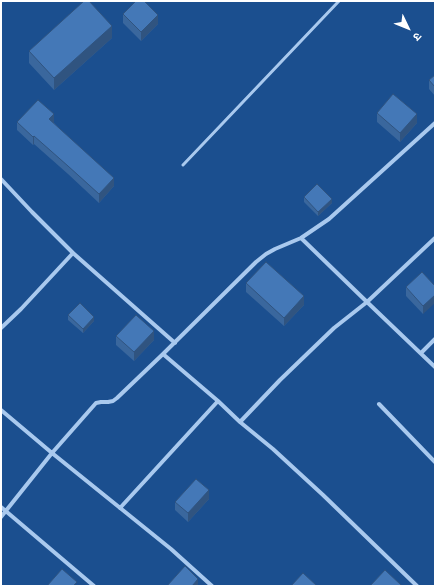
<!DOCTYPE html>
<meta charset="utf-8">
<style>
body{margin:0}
#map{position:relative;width:436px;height:587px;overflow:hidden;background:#1b4f8f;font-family:Raleway,"Noto Sans Devanagari",sans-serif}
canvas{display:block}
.frame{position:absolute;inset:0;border:2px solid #fff;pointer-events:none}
.north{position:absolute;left:388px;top:8px;width:40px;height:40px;-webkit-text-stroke:3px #1b4f8f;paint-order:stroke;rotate:133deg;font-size:11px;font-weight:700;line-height:16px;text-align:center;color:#fff}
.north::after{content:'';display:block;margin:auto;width:14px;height:18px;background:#fff;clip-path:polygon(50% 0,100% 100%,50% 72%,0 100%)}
</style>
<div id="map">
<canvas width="436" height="587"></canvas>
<div class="frame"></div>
<div class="north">उ</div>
</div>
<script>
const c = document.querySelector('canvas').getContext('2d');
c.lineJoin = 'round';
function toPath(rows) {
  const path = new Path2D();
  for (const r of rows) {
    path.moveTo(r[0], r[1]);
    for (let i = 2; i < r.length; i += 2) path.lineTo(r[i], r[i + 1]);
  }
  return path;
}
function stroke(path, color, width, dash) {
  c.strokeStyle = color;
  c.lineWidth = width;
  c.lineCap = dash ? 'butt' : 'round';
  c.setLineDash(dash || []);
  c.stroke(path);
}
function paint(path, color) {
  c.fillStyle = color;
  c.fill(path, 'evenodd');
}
const lane = toPath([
 [183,165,339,1]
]);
const street = toPath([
 [1,179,32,212,73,253],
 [301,238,367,302,435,367],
 [1,328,21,309,73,253,175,343],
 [421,353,435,339],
 [163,354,218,401,240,422,273,449,323,495,417,586],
 [379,404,435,462],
 [1,410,52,453,171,549,212,586],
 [240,422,280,380,334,328,367,302,435,238],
 [1,507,94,586],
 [120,508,218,401],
 [1,517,52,453,96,403,101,402,108,402,113,401,117,398,163,354,256,262,266,254,275,249,301,238,329,219,435,123]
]);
const wall = toPath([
 [123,14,158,24,141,41,123,23],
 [112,38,54,90,29,63,29,51],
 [435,75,435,96,429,89,429,80],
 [377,113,417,123,400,142,377,122],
 [17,122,54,123,114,186,99,203,68,174,34,144,33,145,17,130],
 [304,197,332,203,318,216,304,202],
 [246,283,304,305,284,326,246,292],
 [435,286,423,314,406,296,406,287],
 [68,315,94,321,83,333,68,320],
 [116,336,154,340,134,361,116,345],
 [209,499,188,522,175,510,175,502]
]);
const shadedWall = toPath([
 [158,15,158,24,141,41,141,32],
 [112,26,112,38,54,90,54,78],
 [54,114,54,123,49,128,49,119],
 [417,114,417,123,400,142,400,133],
 [34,136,34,144,33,145,33,137],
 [114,178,114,186,99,203,99,194],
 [332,199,332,203,318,216,318,212],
 [435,295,435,303,423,314,423,306],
 [304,296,304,305,284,326,284,318],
 [94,317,94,321,83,333,83,329],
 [154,331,154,340,134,361,134,352],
 [209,490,209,499,188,522,188,513],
 [198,579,198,586,192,586]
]);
const building = toPath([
 [84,1,89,1,112,26,54,78,29,51,84,1],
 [136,1,144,1,158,15,141,32,123,14,136,1],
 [435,75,435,87,429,80,435,75],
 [393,94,417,114,400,133,377,113,393,94],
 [38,100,54,114,49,119,114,178,99,194,68,166,34,136,33,137,17,122,38,100],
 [317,184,332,199,318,212,304,197,317,184],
 [266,262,304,296,284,318,246,283,266,262],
 [422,272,435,286,435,295,423,306,406,287,422,272],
 [80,303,94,317,83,329,68,315,80,303],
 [136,315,154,331,134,352,116,336,136,315],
 [196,479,209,490,188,513,175,502,196,479],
 [185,566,198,579,192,586,167,586,185,566],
 [62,569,77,582,73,586,47,586,62,569],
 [385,570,401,585,400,586,370,586,385,570],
 [303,573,317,586,291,586,303,573]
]);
stroke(lane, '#a9c9ee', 3);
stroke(street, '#a9c9ee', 4);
paint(wall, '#3a679d');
paint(shadedWall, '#305480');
paint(building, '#4478b7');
stroke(building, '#305480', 1);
</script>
